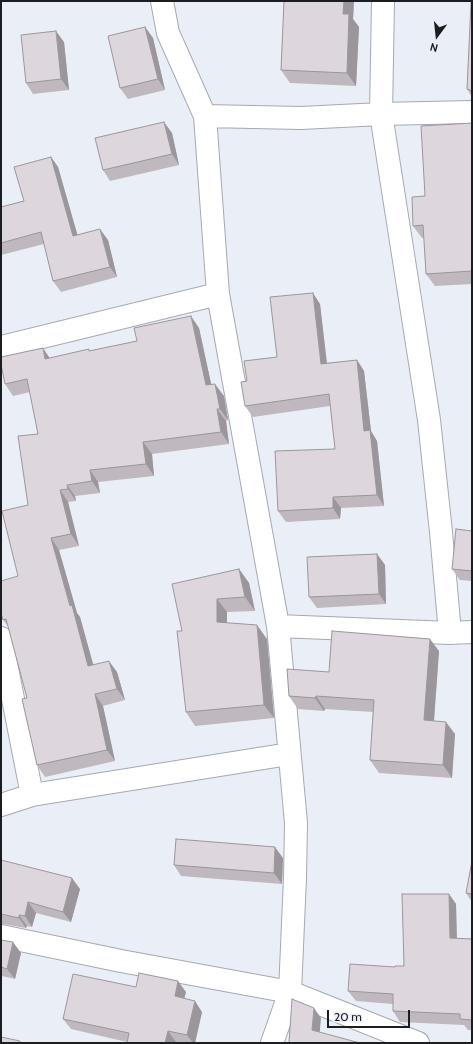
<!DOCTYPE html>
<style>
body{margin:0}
#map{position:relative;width:473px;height:1044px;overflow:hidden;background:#eaeff7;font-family:Cabin,sans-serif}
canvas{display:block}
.frame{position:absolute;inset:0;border:2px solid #1c1d20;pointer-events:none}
.north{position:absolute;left:417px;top:16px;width:40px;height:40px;-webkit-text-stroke:3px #eaeff7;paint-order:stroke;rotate:195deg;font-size:11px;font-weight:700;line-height:16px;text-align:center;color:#1c1d20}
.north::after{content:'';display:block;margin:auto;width:14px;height:18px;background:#1c1d20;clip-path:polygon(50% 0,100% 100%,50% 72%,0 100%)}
.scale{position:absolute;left:327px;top:1010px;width:83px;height:18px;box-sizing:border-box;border:2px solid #1c1d20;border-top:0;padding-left:5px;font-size:12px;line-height:14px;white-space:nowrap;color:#1c1d20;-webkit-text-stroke:3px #eaeff7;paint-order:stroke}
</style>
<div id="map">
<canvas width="473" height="1044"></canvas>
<div class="frame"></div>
<div class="north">N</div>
<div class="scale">20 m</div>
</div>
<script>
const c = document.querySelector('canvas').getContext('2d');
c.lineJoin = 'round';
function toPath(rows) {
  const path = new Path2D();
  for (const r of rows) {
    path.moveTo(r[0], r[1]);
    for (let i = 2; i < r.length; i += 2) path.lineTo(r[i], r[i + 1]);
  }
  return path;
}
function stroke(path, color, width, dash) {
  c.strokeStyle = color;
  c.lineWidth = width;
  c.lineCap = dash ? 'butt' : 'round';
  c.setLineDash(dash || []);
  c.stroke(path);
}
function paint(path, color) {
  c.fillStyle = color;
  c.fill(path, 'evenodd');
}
const minor = toPath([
 [162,1,168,33,205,116,218,294,278,626,296,823,295,878,290,992,272,1043],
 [383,1,381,114,429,420,441,532,450,633],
 [205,116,301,118,381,114,472,112],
 [1,347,218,294],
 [278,626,450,633,472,632],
 [1,638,32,795],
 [1,805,32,795,289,754],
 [1,936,121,961,290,992,418,1043]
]);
const wall = toPath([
 [284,1,354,1,353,19,359,27,356,86,290,83,281,70,284,2],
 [472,3,472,97,467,89],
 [145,27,153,38,165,90,128,99,120,88],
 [64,42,69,90,33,94,26,83],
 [472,123,472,284,435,286,426,274,424,238,422,238,413,226,425,196],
 [172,133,179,165,110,181,103,170],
 [51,157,58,167,77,235,108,240,117,277,61,292,53,281,44,244,1,255,1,207,24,201],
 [320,304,327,363,357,360,364,371,371,431,377,441,384,506,341,508,340,519,286,522,278,511,335,449,330,406,253,417,245,406,247,381,277,357],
 [199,328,211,384,224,396,228,420,226,421,229,444,152,454,154,476,98,482,100,493,75,496,76,501,68,502,79,546,59,550,77,613,80,617,93,665,117,672,125,700,103,706,115,761,45,777,37,765,27,698,8,626,3,620,18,576,38,434,30,392,13,396,5,384,50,358,90,351],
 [472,531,472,581,460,580,452,569],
 [377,554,385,565,386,604,317,608,309,597],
 [239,569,249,583,255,611,227,612,227,623,267,639,274,718,195,726,186,712,182,631],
 [439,651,434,721,455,734,452,778,379,773,370,760,373,712,325,709,324,711,298,709,289,696,329,672],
 [283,858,282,884,181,876,174,865],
 [1,860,80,889,71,922,36,913,32,927,27,926,26,928,3,924,1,924],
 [472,861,472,902,466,893],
 [449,894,456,904,457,938,472,939,472,1030,468,1030,464,1025,400,1022,393,1011,393,1004,356,1001,348,991,395,967,404,966],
 [1,940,21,953,15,979,2,976,1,981],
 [136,987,186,992,184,999,202,1012,195,1043,181,1043,176,1042,127,1042,71,1029,63,1019]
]);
const shadedWall = toPath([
 [344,1,354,1,353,19,359,27,356,86,347,73,343,14],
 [145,27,153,38,165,90,158,79],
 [56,31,64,42,69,90,61,79],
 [164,122,172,133,179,165,172,154],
 [51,157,58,167,81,247,73,236],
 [100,229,108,240,117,277,110,267],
 [313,293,320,304,328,374,321,364],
 [191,316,199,328,214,397,206,385],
 [43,348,51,360,45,359],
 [357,360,364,371,371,431,377,441,384,506,377,495,364,431],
 [215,384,224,396,228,420,220,409],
 [217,409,226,421,229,444,221,432],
 [143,442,152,454,154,476,146,464],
 [90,470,98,482,100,493,92,481],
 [67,485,75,496,76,501,68,489],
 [60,490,68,502,79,546,71,534],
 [333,497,341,508,340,519,333,508],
 [51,538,59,550,77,613,80,617,97,678,88,666],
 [377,554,385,565,386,604,379,594],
 [239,569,249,583,255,611,245,597],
 [217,599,227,612,227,636,217,622],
 [257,625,267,639,274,718,264,705],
 [430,639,439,651,433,733,424,720],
 [109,661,117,672,125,700,117,689],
 [95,694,103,706,115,761,107,750],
 [316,696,325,709,324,711,315,698],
 [446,722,455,734,452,778,443,765],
 [275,847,283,858,282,884,274,873],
 [72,878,80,889,71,922,63,912],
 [449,894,456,904,457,949,450,938],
 [28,902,36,913,32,927,25,916],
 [19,915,27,926,26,928,19,918],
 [13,942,21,953,15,979,7,969],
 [178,981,186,992,182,1007,175,996],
 [195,1001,202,1012,195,1043,193,1043,187,1035],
 [314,1008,321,1018,319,1040,312,1030],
 [168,1031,176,1042,175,1043,165,1043]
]);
const building = toPath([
 [284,1,344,1,343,14,349,14,347,73,281,70,284,1],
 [471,3,472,3,472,92,470,90,467,89,471,3],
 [145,27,158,79,120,88,108,36,145,27],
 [56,31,61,79,26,83,21,35,56,31],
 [164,122,172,154,103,170,95,138,164,122],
 [472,123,472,271,426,274,423,225,413,226,412,197,425,196,421,126,472,123],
 [51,157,73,236,100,229,110,267,53,281,41,232,1,243,1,207,24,201,14,167,51,157],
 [313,293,321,364,357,360,364,431,370,430,377,495,333,497,333,508,278,511,275,451,335,449,329,394,245,406,241,382,247,381,244,361,277,357,270,297,313,293],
 [191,316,206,385,215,384,220,409,217,409,221,432,143,442,146,464,90,470,92,481,67,485,68,489,60,490,71,534,51,538,70,606,72,605,88,666,109,661,117,689,95,694,107,750,37,765,22,699,27,698,6,619,3,620,1,613,1,581,18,576,2,511,28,505,18,436,38,434,27,379,5,384,1,364,1,357,43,348,45,359,89,349,89,351,137,341,134,328,191,316],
 [456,529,472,531,472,571,452,569,456,529],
 [377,554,379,594,309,597,307,557,377,554],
 [239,569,245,597,217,599,217,622,257,625,264,705,186,712,177,631,182,631,172,584,239,569],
 [332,631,430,639,424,720,446,722,443,765,370,760,374,700,316,696,315,698,289,696,287,669,329,672,332,631],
 [176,839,275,847,274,873,174,865,176,839],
 [1,860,72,878,63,912,28,902,25,916,19,915,19,918,1,914,1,860],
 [472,861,472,894,466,893,472,861],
 [402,894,449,894,450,938,472,939,472,1020,460,1019,460,1014,393,1011,393,994,348,991,350,964,395,967,395,966,404,966,402,894],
 [1,940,13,942,7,969,1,967,1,940],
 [139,973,178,981,175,996,195,1001,187,1035,168,1031,165,1043,127,1043,129,1033,63,1019,73,974,136,987,139,973],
 [292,999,314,1008,312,1030,360,1043,289,1043,292,999],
 [1,1037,20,1041,20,1043,1,1043,1,1037]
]);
stroke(minor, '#a5a9b1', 24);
stroke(minor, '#fff', 22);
paint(wall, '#bfb8be');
paint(shadedWall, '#9b969b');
paint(building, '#ded6dd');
stroke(building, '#9b969b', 1);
</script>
